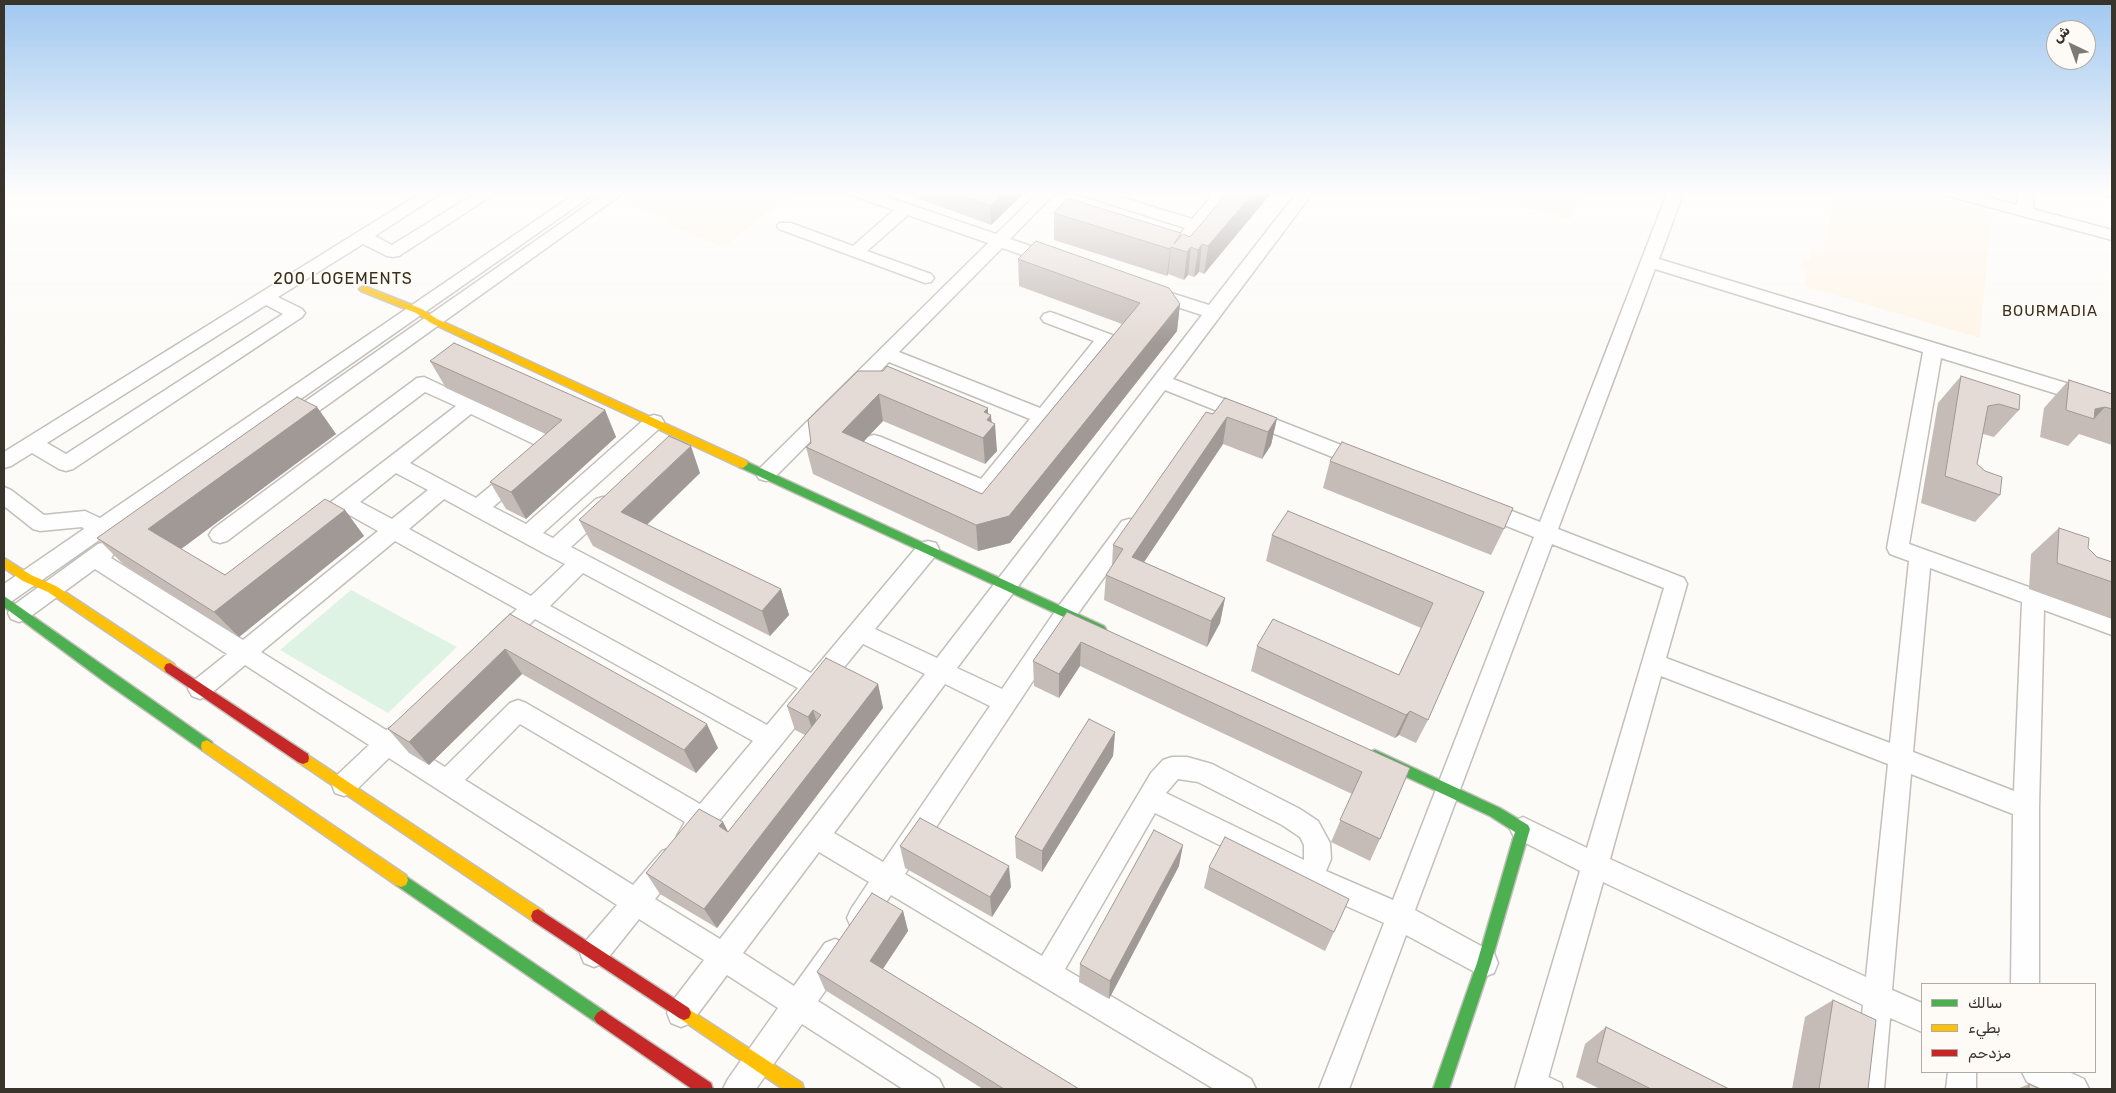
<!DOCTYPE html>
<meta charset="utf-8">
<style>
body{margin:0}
#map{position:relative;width:2116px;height:1093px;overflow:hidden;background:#fdfbf8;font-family:Rubik,Cairo,sans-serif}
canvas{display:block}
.frame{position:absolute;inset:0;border:5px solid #38332b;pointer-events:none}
.legend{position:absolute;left:1921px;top:983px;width:175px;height:90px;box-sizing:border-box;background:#fefbf7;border:1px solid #afaba5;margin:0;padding:6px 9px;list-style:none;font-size:15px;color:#38332b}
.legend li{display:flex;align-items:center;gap:10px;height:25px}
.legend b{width:25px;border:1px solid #afaba5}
.north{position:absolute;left:2046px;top:20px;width:50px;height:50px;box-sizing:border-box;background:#fefbf7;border:1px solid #afaba5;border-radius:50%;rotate:318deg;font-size:14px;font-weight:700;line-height:20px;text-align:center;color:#38332b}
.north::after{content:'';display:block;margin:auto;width:18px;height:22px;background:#7d7973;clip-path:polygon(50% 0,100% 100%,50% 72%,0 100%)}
</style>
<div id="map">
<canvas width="2116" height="1093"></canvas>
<div class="frame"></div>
<ul class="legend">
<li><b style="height:6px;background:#4caf50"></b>سالك</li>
<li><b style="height:6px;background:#ffc107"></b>بطيء</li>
<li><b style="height:6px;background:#c62828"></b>مزدحم</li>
</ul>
<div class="north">ش</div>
</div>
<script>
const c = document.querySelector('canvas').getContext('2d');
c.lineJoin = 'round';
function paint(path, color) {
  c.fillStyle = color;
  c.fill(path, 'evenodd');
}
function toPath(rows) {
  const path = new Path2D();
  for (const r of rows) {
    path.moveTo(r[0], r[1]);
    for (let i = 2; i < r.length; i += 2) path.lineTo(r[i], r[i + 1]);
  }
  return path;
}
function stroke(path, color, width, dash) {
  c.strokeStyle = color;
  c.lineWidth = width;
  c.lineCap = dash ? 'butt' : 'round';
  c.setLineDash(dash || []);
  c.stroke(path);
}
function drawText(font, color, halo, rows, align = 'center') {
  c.font = font + ' Rubik,sans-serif';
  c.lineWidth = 4;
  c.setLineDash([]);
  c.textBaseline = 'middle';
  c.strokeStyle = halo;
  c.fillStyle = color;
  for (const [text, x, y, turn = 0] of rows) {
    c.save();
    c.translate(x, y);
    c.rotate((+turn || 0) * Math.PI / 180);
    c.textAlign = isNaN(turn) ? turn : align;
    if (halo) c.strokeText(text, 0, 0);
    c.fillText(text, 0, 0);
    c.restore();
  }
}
const built = toPath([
 [653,191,795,191,723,247,664,222,668,219,628,203,644,192,649,194],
 [1474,191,1583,191,1570,219],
 [1837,191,1912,191,1992,212,1980,338,1804,286,1807,274,1801,265,1803,258,1809,260,1812,247,1822,250]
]);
const green = toPath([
 [351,590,457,647,388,713,280,650]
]);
const lane = toPath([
 [1534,1070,1561,1083,1563,1089,1540,1089,1529,1083,1526,1078,1529,1073,1534,1070]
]);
const street = toPath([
 [424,191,444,191,375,236,392,245,479,191,499,191,399,256,393,257,387,256,363,244,278,297,302,309,305,313,302,317,73,469,66,471,59,469,32,453,11,466,4,468,4,452,424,191],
 [266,305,283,314,66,454,47,443,266,305],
 [579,191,598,191,12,601,4,604,4,584,84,529,82,527,40,531,33,529,4,506,4,487,11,490,44,515,85,511,100,518,579,191],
 [607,191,626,191,298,426,291,428,284,426,281,421,284,416,607,191],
 [846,191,870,191,996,234,1040,191,1057,191,1010,239,1061,256,1063,260,1061,264,1055,265,1049,264,1002,248,899,352,1040,408,1094,341,1044,322,1041,318,1044,314,1050,312,1056,314,1112,335,1115,339,1112,343,992,494,985,497,978,494,867,447,864,442,867,437,874,435,881,437,981,479,1030,419,889,362,773,479,766,481,759,479,756,474,759,469,988,243,908,215,867,251,931,274,934,278,931,282,925,283,779,229,777,226,779,223,791,223,853,246,894,210,848,194,846,191],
 [1076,191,1101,191,1192,219,1211,197,1208,191,1224,191,1227,197,1193,240,1187,241,1181,240,1179,236,1185,228,1078,194,1076,191],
 [1298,191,1314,191,1173,379,1369,456,1372,461,1369,466,1362,468,1355,466,1165,390,957,668,1002,689,1058,607,1122,521,1129,519,1136,521,1139,527,1136,533,1074,619,905,874,1042,956,1151,773,1163,760,1172,757,1187,757,1212,764,1300,809,1318,821,1330,843,1331,859,1326,871,1393,900,1534,537,1474,513,1471,507,1474,501,1481,499,1540,522,1668,191,1684,191,1659,259,2112,397,2112,411,1941,358,1909,544,2112,617,2112,635,2044,610,2039,807,2039,984,2011,984,2013,814,1911,774,1892,990,1922,1003,1922,1032,1890,1018,1884,1089,1854,1089,1863,1005,1603,882,1545,1089,1515,1089,1580,871,1514,837,1510,829,1514,821,1523,817,1587,848,1664,588,1552,544,1415,910,1494,953,1498,963,1494,973,1484,977,1406,935,1349,1089,1319,1089,1384,923,1302,886,1155,813,1065,969,1251,1079,1256,1089,1214,1089,891,895,869,927,860,931,851,927,847,918,851,909,869,882,819,852,743,953,794,986,825,943,835,939,845,943,849,953,845,963,818,1001,939,1079,944,1089,903,1089,802,1024,756,1089,723,1089,728,1079,778,1008,727,975,691,1023,681,1027,671,1023,667,1013,671,1003,704,960,639,919,604,963,594,967,584,963,580,953,584,943,617,905,389,758,353,793,344,796,335,793,332,785,335,777,369,745,245,665,208,696,200,699,192,696,188,689,192,682,227,654,95,569,27,619,19,622,11,619,8,613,11,607,98,544,106,542,114,544,117,550,111,558,243,640,378,531,346,513,334,519,327,517,324,511,327,505,456,406,425,392,227,541,220,543,213,541,209,535,213,529,417,378,424,377,559,440,562,445,559,450,548,460,541,462,534,460,531,455,538,446,471,414,410,463,476,498,510,470,517,468,524,470,527,475,524,480,493,507,526,524,647,417,654,415,661,417,664,422,661,427,543,533,553,538,596,499,603,497,610,499,613,505,610,511,571,547,811,673,920,543,928,541,936,543,939,549,936,555,875,629,937,658,1202,315,1146,297,1143,293,1146,289,1152,287,1209,305,1298,191],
 [1655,269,1923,352,1887,548,1890,554,1909,561,1890,743,1666,658,1687,584,1684,578,1558,529,1655,269],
 [396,473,428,490,392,519,360,502,396,473],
 [444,499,547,555,565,564,531,596,409,529,444,499],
 [395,541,517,609,491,633,488,640,491,647,499,649,507,647,535,619,753,741,700,804,526,703,518,700,510,703,445,767,405,742,408,736,405,728,396,725,386,730,261,652,395,541],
 [1930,568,2022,602,2014,791,1913,752,1930,568],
 [583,573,798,688,767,725,550,606,583,573],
 [863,644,925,674,720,939,655,899,680,869,684,860,680,851,671,848,662,851,633,885,465,780,520,724,685,822,677,836,681,844,690,848,699,844,713,828,863,644],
 [1661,676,1888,764,1866,977,1610,859,1661,676],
 [945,684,990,706,883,862,834,833,945,684],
 [1178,779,1198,782,1282,825,1300,837,1304,845,1304,860,1166,793,1178,779],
 [1939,191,1966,191,2017,205,2018,191,2034,191,2033,209,2112,230,2112,240,1941,194,1939,191],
 [2099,191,2112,191,2112,198,2101,194,2099,191],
 [1948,1072,1976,1072,1976,1089,1946,1089,1948,1072],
 [2022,1072,2069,1072,2084,1079,2089,1089,2042,1089,2027,1082,2022,1072]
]);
const fast = toPath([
 [743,460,1104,626,1106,629,1104,632,1100,634,1096,632,739,467,738,464,743,460],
 [4,596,212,742,213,746,212,750,207,752,202,750,105,682,4,607,4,596],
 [1375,750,1500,808,1528,825,1530,829,1491,963,1449,1089,1433,1089,1477,963,1515,832,1490,816,1370,760,1369,756,1370,752,1375,750],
 [401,873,607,1013,610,1018,607,1023,602,1026,597,1023,396,885,394,880,396,875,401,873]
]);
const slow = toPath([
 [364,286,422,309,437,319,747,461,748,464,743,468,739,467,431,323,416,313,361,291,359,289,364,286],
 [4,558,31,575,56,586,174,664,176,668,174,672,170,673,166,672,48,592,23,581,4,568,4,558],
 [207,740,406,875,408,880,406,885,401,887,396,885,202,750,201,746,202,742,207,740],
 [303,752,543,911,545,916,543,921,538,923,533,921,298,762,297,758,298,754,303,752],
 [684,1006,802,1083,804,1089,783,1089,679,1018,677,1013,679,1008,684,1006]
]);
const jam = toPath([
 [170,663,308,754,309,758,308,762,303,764,298,762,166,672,164,668,166,664,170,663],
 [538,909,689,1008,691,1013,689,1018,684,1020,679,1018,533,921,531,916,533,911,538,909],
 [602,1010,711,1083,713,1089,692,1089,597,1023,594,1018,597,1013,602,1010]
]);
const wall = toPath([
 [898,191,1026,191,991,225],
 [1229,191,1273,191,1204,274,1199,272,1194,277,1188,275,1184,280,1168,274,1167,276,1054,240,1054,213,1181,233,1181,237,1190,237],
 [1018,259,1180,304,1177,331,1010,543,978,551,813,474,806,447,811,443,858,371,988,408,988,414,992,422,997,451,985,464,883,421,863,442,982,494,1122,324,1019,286],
 [430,361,605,410,616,437,526,519,506,509,490,482,546,434,446,388],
 [1961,376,2019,410,1994,437,1983,434,1977,464,2000,495,1975,522,1921,503,1938,403],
 [2069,380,2112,394,2112,445,2079,434,2068,446,2040,437,2044,408],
 [317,407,336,434,181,549,225,575,345,510,364,536,239,637,123,564,97,538],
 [1213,414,1277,418,1271,445,1262,459,1223,444,1144,562,1225,598,1220,623,1207,647,1104,600,1106,575,1112,566,1113,545],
 [1330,461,1504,529,1491,555,1323,488],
 [700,473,647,525,781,589,789,615,770,636,593,546,579,520],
 [2059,528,2097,557,2112,562,2112,619,2029,589,2031,554],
 [1272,535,1484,592,1428,720,1416,743,1399,735,1395,738,1251,671,1257,646,1399,675,1421,628,1266,561],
 [1067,612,1410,768,1380,839,1370,861,1331,842,1352,794,1080,666,1059,698,1034,686,1033,661],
 [510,614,718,748,696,773,522,674,429,765,409,753,388,729],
 [878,684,883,708,717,928,660,894,646,873,723,822,728,832,805,735,795,730,787,706],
 [1115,732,1113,756,1042,872,1016,858,1015,837],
 [900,846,1011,887,992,917,905,868],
 [1179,866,1109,999,1079,982,1080,964],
 [1209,867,1334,932,1325,951,1204,888],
 [903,911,908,931,883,969,1079,1089,983,1089,825,990,817,972],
 [1833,1000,1868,1089,1792,1089,1805,1017],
 [1606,1027,1729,1089,1600,1089,1576,1077,1585,1044],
 [2029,1084,2040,1089,2017,1089]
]);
const shadedWall = toPath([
 [1006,191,1026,191,991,225,990,206],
 [1255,191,1273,191,1204,274,1208,246],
 [1202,244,1199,272,1194,277,1198,250],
 [1171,247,1168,274,1167,276,1170,249],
 [1191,247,1188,275,1184,280,1187,252],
 [1180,304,1177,331,1010,543,978,551,976,525],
 [879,394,883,421,847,459,842,432],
 [317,407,336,434,173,555,148,529],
 [2105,407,2094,419,2095,409],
 [988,408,988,419,991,415,992,427,995,424,997,451,985,464,983,438,984,412],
 [605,410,616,437,526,519,511,492],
 [1227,417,1223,444,1130,583,1132,557],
 [1277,418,1271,445,1262,459,1268,432],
 [691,446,700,473,633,538,621,512],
 [345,510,364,536,239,637,214,612],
 [781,589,789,615,770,636,762,611],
 [1225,598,1220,623,1207,647,1211,621],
 [1081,642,1080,666,1059,698,1059,674],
 [505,649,522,674,429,765,409,742],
 [878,684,883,708,717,928,704,909],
 [813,710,821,734,816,741,808,717],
 [1410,711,1399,735,1395,738,1406,715],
 [707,724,718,748,696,773,684,750],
 [1115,732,1113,756,1042,872,1042,851],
 [723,822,734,843,719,826],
 [1183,845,1179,866,1109,999,1110,981],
 [1009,866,1011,887,992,917,990,897],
 [903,911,908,931,876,979,870,961]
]);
const building = toPath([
 [949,191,1006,191,990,206,949,191],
 [1229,191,1255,191,1208,246,1202,244,1198,250,1191,247,1187,252,1171,247,1170,249,1054,213,1067,198,1181,233,1174,244,1183,234,1190,237,1229,191],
 [1036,241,1169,288,1180,304,1009,516,976,525,806,447,811,443,808,420,858,371,883,371,887,366,988,408,984,412,991,415,987,420,995,424,983,438,879,394,842,432,982,494,1140,303,1018,259,1036,241],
 [454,343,605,410,511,492,490,482,562,420,430,361,454,343],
 [1961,376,2020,395,2019,410,1999,404,1988,406,1977,464,1985,471,2002,477,2000,495,1945,476,1961,376],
 [2069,380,2112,394,2112,409,2105,407,2095,409,2094,419,2066,410,2069,380],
 [297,397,317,407,148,529,225,575,325,499,345,510,214,612,97,538,297,397],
 [1225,398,1277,418,1268,432,1227,417,1132,557,1225,598,1211,621,1106,575,1123,549,1113,545,1206,412,1213,414,1225,398],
 [669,436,691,446,621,512,781,589,762,611,579,520,669,436],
 [1342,442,1513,508,1504,529,1330,461,1342,442],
 [1288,511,1484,592,1428,720,1410,711,1406,715,1257,646,1273,619,1399,675,1433,603,1272,535,1288,511],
 [2059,528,2089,538,2088,548,2097,557,2112,562,2112,582,2057,563,2059,528],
 [1067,612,1410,768,1380,839,1340,820,1362,772,1081,642,1059,674,1033,661,1067,612],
 [510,614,707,724,684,750,505,649,409,742,388,729,510,614],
 [826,658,878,684,704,909,646,873,699,809,723,822,719,826,728,832,821,715,813,710,808,717,787,706,826,658],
 [1089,719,1115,732,1042,851,1015,837,1089,719],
 [920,818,1009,866,990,897,900,846,920,818],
 [1154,830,1183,845,1110,981,1080,964,1154,830],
 [1225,837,1349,899,1334,932,1209,867,1225,837],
 [872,893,903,911,870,961,1079,1089,1004,1089,817,972,872,893],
 [1833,1000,1876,1020,1868,1089,1819,1089,1833,1000],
 [1606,1027,1729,1089,1651,1089,1597,1062,1606,1027],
 [2029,1084,2040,1089,2029,1089,2029,1084]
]);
const neighbourhoodNames = [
 ["BOURMADIA",2050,312]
];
const quarterNames = [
 ["200 LOGEMENTS",343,279]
];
paint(built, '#fef5e7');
paint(green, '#def3e3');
stroke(lane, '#c3bfba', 3);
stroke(street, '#c3bfba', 3);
stroke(fast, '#c3bfba', 3);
stroke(slow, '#c3bfba', 3);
stroke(jam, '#c3bfba', 3);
paint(lane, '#fffefe');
paint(street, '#fffefe');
paint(fast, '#4caf50');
paint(slow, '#ffc107');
paint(jam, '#c62828');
paint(wall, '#c5bcb8');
paint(shadedWall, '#a09996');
paint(building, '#e5dbd6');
stroke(building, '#a09996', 1);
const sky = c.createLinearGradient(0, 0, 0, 344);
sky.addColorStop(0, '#a1c8f0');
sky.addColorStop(0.56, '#fefdfc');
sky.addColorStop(1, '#fefdfc00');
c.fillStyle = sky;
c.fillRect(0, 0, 2116, 344);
c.letterSpacing = '1px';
drawText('15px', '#3a2f1e', '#fefbf7', neighbourhoodNames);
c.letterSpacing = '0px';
c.letterSpacing = '1px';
drawText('16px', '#3a2f1e', '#fefbf7', quarterNames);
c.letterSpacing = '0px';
</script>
